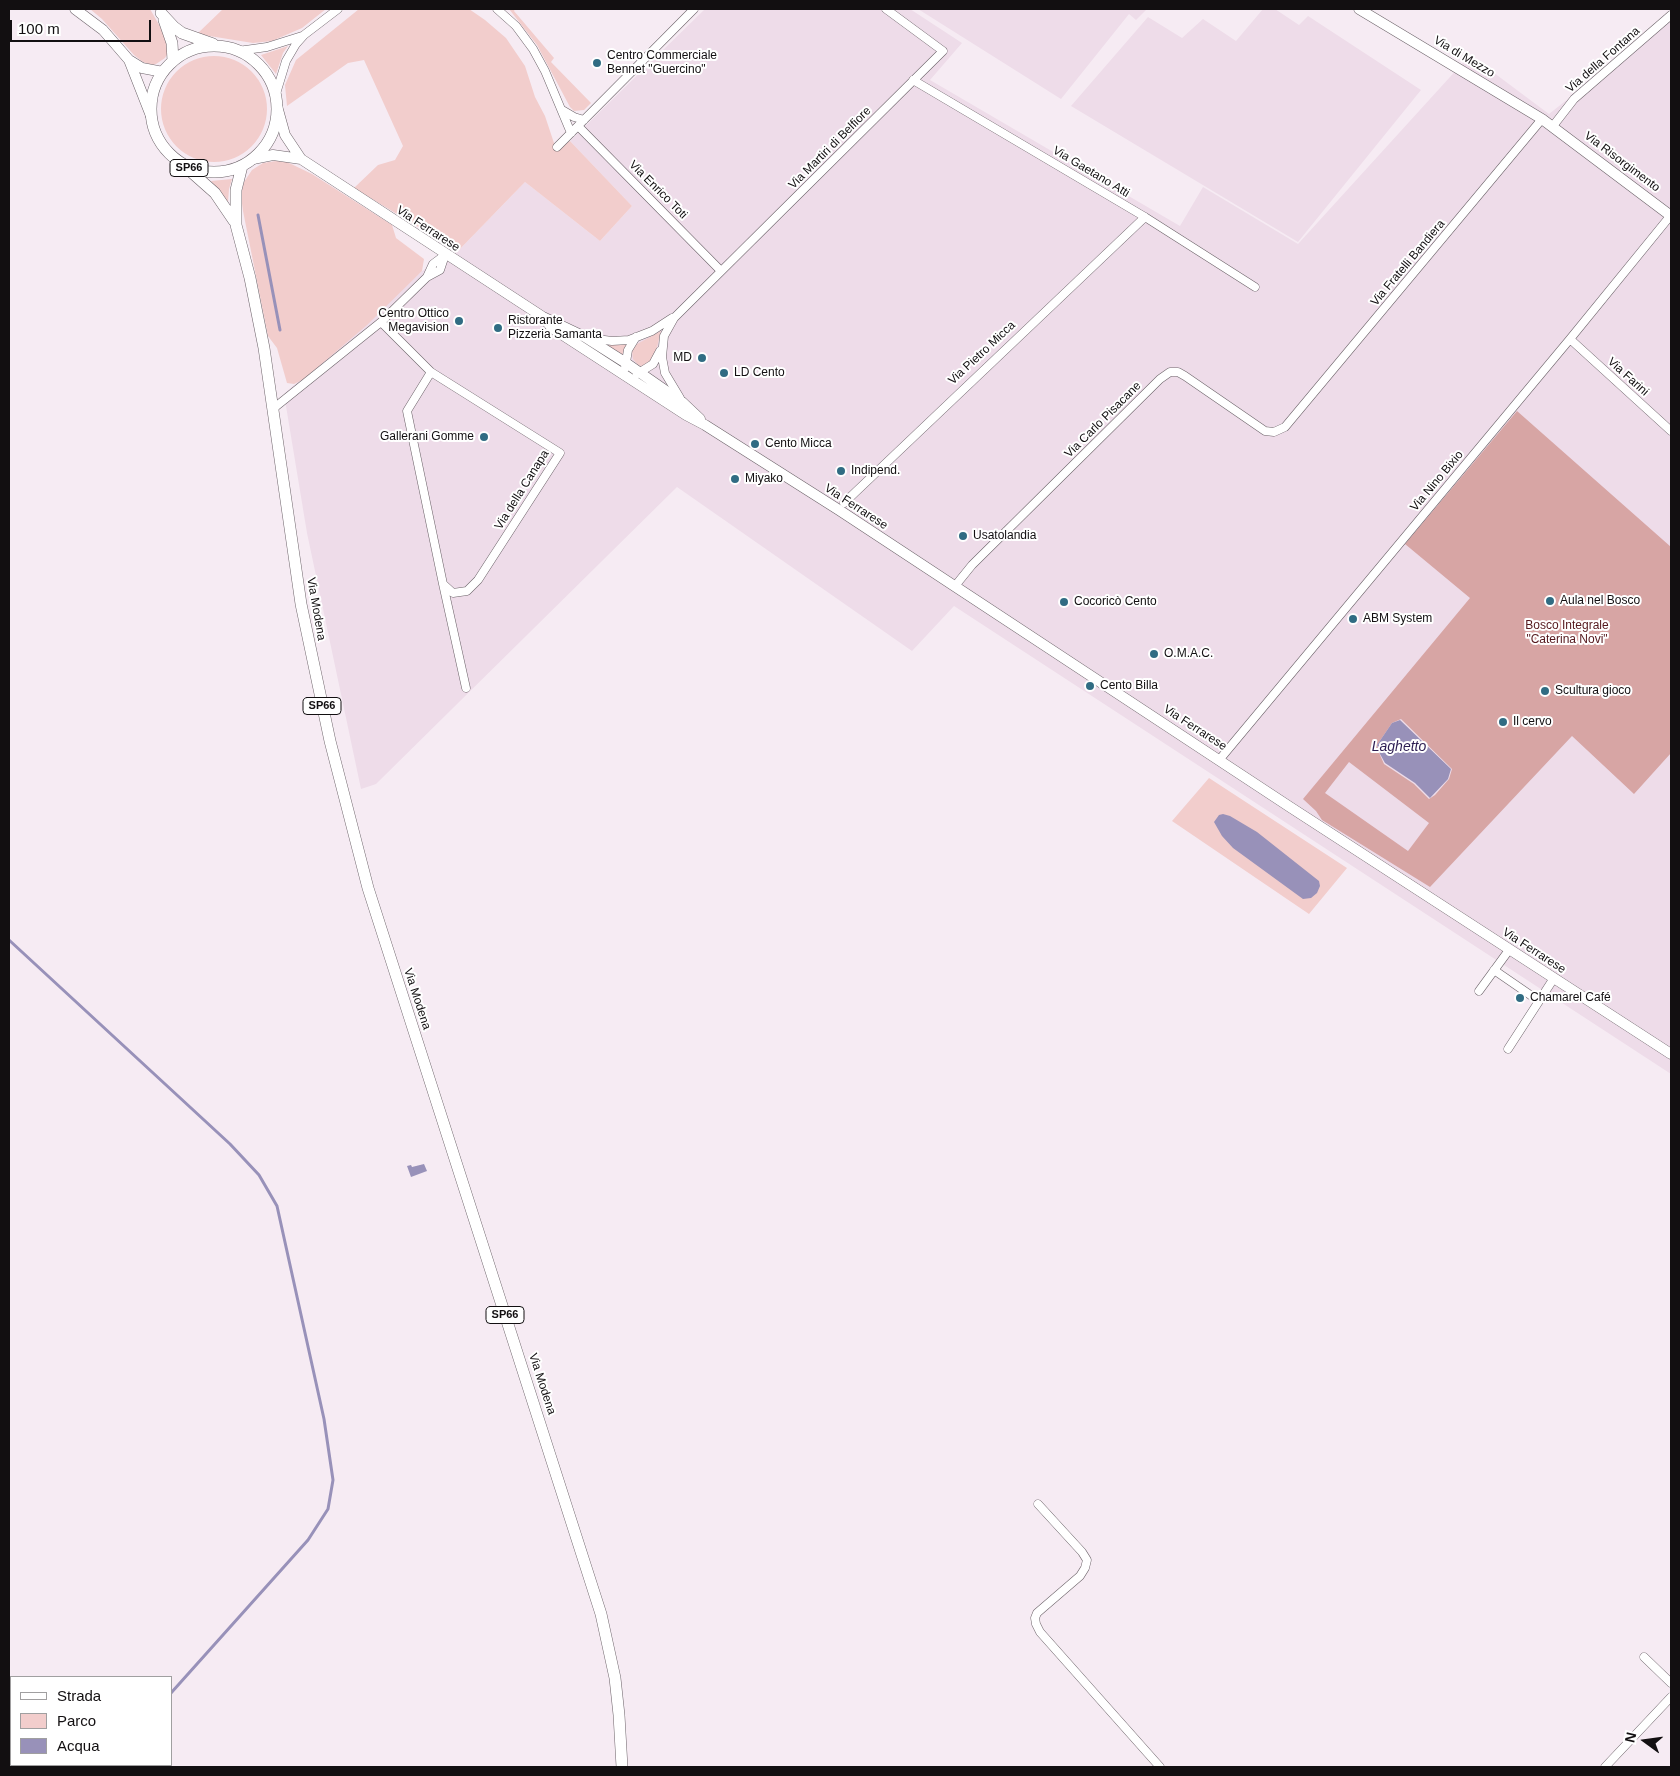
<!DOCTYPE html>
<meta charset="utf-8">
<style>
body{margin:0}
#map{position:relative;width:1680px;height:1776px;overflow:hidden;background:#f6ebf3;font-family:Helvetica,sans-serif}
canvas{display:block}
.frame{position:absolute;inset:0;border:10px solid #120f11;pointer-events:none}
.legend{position:absolute;left:10px;top:1676px;width:162px;height:90px;box-sizing:border-box;background:#fff;border:1px solid #a09fa0;margin:0;padding:6px 9px;list-style:none;font-size:15px;color:#120f11}
.legend li{display:flex;align-items:center;gap:10px;height:25px}
.legend b{width:25px;border:1px solid #a09fa0}
.north{position:absolute;left:1620px;top:1716px;width:50px;height:50px;-webkit-text-stroke:4px #fff;paint-order:stroke;rotate:284deg;font-size:14px;font-weight:700;line-height:20px;text-align:center;color:#120f11}
.north::after{content:'';display:block;margin:auto;width:18px;height:22px;background:#120f11;clip-path:polygon(50% 0,100% 100%,50% 72%,0 100%)}
.scale{position:absolute;left:10px;top:20px;width:141px;height:22px;box-sizing:border-box;border:2px solid #120f11;border-top:0;padding-left:6px;font-size:15px;line-height:18px;white-space:nowrap;color:#120f11;-webkit-text-stroke:4px #fff;paint-order:stroke}
</style>
<div id="map">
<canvas width="1680" height="1776"></canvas>
<div class="frame"></div>
<ul class="legend">
<li><b style="height:6px;background:#fff"></b>Strada</li>
<li><b style="height:14px;background:#f2cdcc"></b>Parco</li>
<li><b style="height:14px;background:#9891b9"></b>Acqua</li>
</ul>
<div class="north">N</div>
<div class="scale">100 m</div>
</div>
<script>
const c = document.querySelector('canvas').getContext('2d');
c.lineJoin = 'round';
function paint(path, color) {
  c.fillStyle = color;
  c.fill(path, 'evenodd');
}
function toPath(rows) {
  const path = new Path2D();
  for (const r of rows) {
    if (r.length === 3) {
      path.moveTo(r[0] + r[2], r[1]);
      path.arc(r[0], r[1], r[2], 0, 2 * Math.PI);
      continue;
    }
    path.moveTo(r[0], r[1]);
    for (let i = 2; i < r.length; i += 2) path.lineTo(r[i], r[i + 1]);
  }
  return path;
}
function stroke(path, color, width, dash) {
  c.strokeStyle = color;
  c.lineWidth = width;
  c.lineCap = dash ? 'butt' : 'round';
  c.setLineDash(dash || []);
  c.stroke(path);
}
function drawText(font, color, halo, rows, align = 'center') {
  c.font = font + ' Helvetica,sans-serif';
  c.lineWidth = 4;
  c.setLineDash([]);
  c.textBaseline = 'middle';
  c.strokeStyle = halo;
  c.fillStyle = color;
  for (const [text, x, y, turn = 0] of rows) {
    c.save();
    c.translate(x, y);
    c.rotate((+turn || 0) * Math.PI / 180);
    c.textAlign = isNaN(turn) ? turn : align;
    if (halo) c.strokeText(text, 0, 0);
    c.fillText(text, 0, 0);
    c.restore();
  }
}
const built = toPath([
 [705,9,910,9,962,43,930,80,1180,226,1203,187,1298,244,1470,55,1549,114,1671,17,1671,1074,954,606,912,651,677,487,376,784,361,789,307,533,284,394,422,271,458,251,525,182,600,241,632,206,570,141],
 [918,9,1147,9,1136,20,1129,14,1061,99],
 [1263,9,1275,9,1299,25,1308,16,1421,90,1298,242,1071,106,1148,17,1182,38,1203,19,1236,41]
]);
const green = toPath([
 [90,9,150,9,166,37,168,53,165,58,156,64,152,65,143,62,134,55,102,19],
 [223,9,326,9,302,28,272,41,253,43,197,34],
 [359,9,469,9,485,20,506,38,525,66,535,97,545,116,556,149,570,141,632,206,600,241,525,182,458,251,354,188,378,165,395,160,403,146,364,60,348,63,287,106,285,85,296,60],
 [509,9,515,9,514,11,554,58,551,62,591,103,584,110,574,111,570,107,537,45],
 [288,46,283,53,276,74,261,55],
 [214,109,53],
 [276,161,287,162,312,174,392,225,396,238,424,259,422,271,367,325,304,379,294,384,287,383,277,348,268,336,243,211,241,196,244,182,252,170,263,163],
 [232,179,229,189,228,202,211,181],
 [661,331,654,359,645,367,638,365,633,359,632,351,637,344],
 [628,343,621,357,603,345],
 [1209,778,1347,868,1309,914,1172,821]
]);
const forest = toPath([
 [1517,411,1671,547,1671,753,1634,794,1572,736,1430,887,1322,820,1316,811,1303,799,1470,598,1405,544],
 [1401,719,1452,769,1449,779,1435,795,1429,799,1414,784,1384,764,1380,755,1377,745,1392,723],
 [1349,762,1429,823,1408,851,1325,793]
]);
const water = toPath([
 [1400,720,1451,769,1448,779,1430,798,1415,783,1385,763,1380,754,1377,745,1392,723],
 [1223,814,1230,816,1257,832,1319,881,1320,886,1317,893,1311,898,1303,899,1233,848,1222,836,1214,822,1219,815],
 [424,1164,427,1171,411,1177,407,1166,411,1165,412,1167]
]);
const stream = toPath([
 [258,215,280,330],
 [9,940,230,1144,259,1175,277,1206,324,1419,333,1480,328,1509,308,1540,171,1693],
 [105,1767,107,1765]
]);
const street = toPath([
 [497,9,516,26,533,49,545,71,571,133],
 [238,51,267,47,302,36],
 [913,80,1145,217,1255,287],
 [275,97,286,61,296,44,304,35,338,9],
 [562,110,574,117,584,120],
 [578,126,721,271],
 [1553,126,1574,99,1671,15],
 [557,147,694,9],
 [427,277,433,264,445,255],
 [381,322,431,372,560,453,478,580,467,591,453,593,443,584,407,411,431,372],
 [589,338,612,341,629,340,652,331,672,318],
 [1570,339,1671,431],
 [625,368,628,350,636,337],
 [637,374,653,364,660,351],
 [680,398,665,373,662,357,664,336,674,318,943,51,886,9],
 [274,408,381,322,427,277,440,270,445,255],
 [844,503,1145,217],
 [443,584,466,688],
 [955,586,972,565,1160,379,1170,372,1178,372,1185,376,1265,431,1274,432,1285,427,1542,119],
 [1220,759,1570,339,1671,215],
 [1494,970,1539,1001],
 [1479,991,1509,950],
 [1508,1049,1554,978],
 [1038,1504,1082,1552,1087,1560,1085,1568,1080,1576,1037,1613,1035,1618,1036,1624,1040,1632,1160,1767],
 [1644,1657,1671,1683],
 [1605,1767,1671,1697]
]);
const secondary = toPath([
 [75,9,103,30,129,60,151,116],
 [1359,9,1542,119,1671,216],
 [129,60,142,68,163,72],
 [277,106,285,135,301,159,543,317,585,337,626,363,682,402,700,419],
 [253,159,273,155,301,159],
 [543,317,552,328,686,415,705,425,839,510,1290,807,1671,1054]
]);
const primary = toPath([
 [161,13,174,27,182,33,213,44],
 [164,20,172,43,173,61],
 [214,109,63],
 [242,166,236,190,236,225,250,278,264,348,301,604,330,741,368,888,601,1614,615,1678,619,1715,622,1767],
 [189,170,215,193,234,221]
]);
const markers = [
 [597,63,5,"#306c83"],
 [459,321,5,"#306c83"],
 [498,328,5,"#306c83"],
 [702,358,5,"#306c83"],
 [724,373,5,"#306c83"],
 [484,437,5,"#306c83"],
 [755,444,5,"#306c83"],
 [841,471,5,"#306c83"],
 [735,479,5,"#306c83"],
 [963,536,5,"#306c83"],
 [1550,601,5,"#306c83"],
 [1064,602,5,"#306c83"],
 [1353,619,5,"#306c83"],
 [1154,654,5,"#306c83"],
 [1090,686,5,"#306c83"],
 [1545,691,5,"#306c83"],
 [1503,722,5,"#306c83"],
 [1520,998,5,"#306c83"]
];
const shields = [
 [189,168,38],
 [322,706,38],
 [505,1315,38]
];
const shieldNames = [
 ["SP66",189,168],
 ["SP66",322,706],
 ["SP66",505,1315]
];
const poiNames = [
 ["Centro Commerciale",607,56],
 ["Bennet \"Guercino\"",607,70],
 ["Centro Ottico",449,314,"right"],
 ["Megavision",449,328,"right"],
 ["Ristorante",508,321],
 ["Pizzeria Samanta",508,335],
 ["MD",692,358,"right"],
 ["LD Cento",734,373],
 ["Gallerani Gomme",474,437,"right"],
 ["Cento Micca",765,444],
 ["Indipend.",851,471],
 ["Miyako",745,479],
 ["Usatolandia",973,536],
 ["Aula nel Bosco",1560,601],
 ["Cocoricò Cento",1074,602],
 ["ABM System",1363,619],
 ["O.M.A.C.",1164,654],
 ["Cento Billa",1100,686],
 ["Scultura gioco",1555,691],
 ["Il cervo",1513,722],
 ["Chamarel Café",1530,998]
];
const streetNames = [
 ["Via di Mezzo",1464,57,31],
 ["Via della Fontana",1603,60,-41],
 ["Via Martiri di Belfiore",830,148,-45],
 ["Via Risorgimento",1622,162,37],
 ["Via Gaetano Atti",1091,172,31],
 ["Via Enrico Toti",658,190,45],
 ["Via Ferrarese",428,229,33],
 ["Via Fratelli Bandiera",1408,263,-50],
 ["Via Pietro Micca",982,353,-43],
 ["Via Farini",1628,377,42],
 ["Via Carlo Pisacane",1103,420,-45],
 ["Via Nino Bixio",1437,481,-50],
 ["Via della Canapa",522,490,-58],
 ["Via Ferrarese",856,507,33],
 ["Via Modena",316,609,80],
 ["Via Ferrarese",1195,728,33],
 ["Via Ferrarese",1534,951,33],
 ["Via Modena",417,999,72],
 ["Via Modena",542,1384,72]
];
const parkNames = [
 ["Bosco Integrale",1567,626],
 ["\"Caterina Novi\"",1567,640]
];
const waterNames = [
 ["Laghetto",1399,747]
];
paint(built, '#eedce9');
paint(green, '#f2cdcc');
paint(forest, '#d7a5a4');
paint(water, '#9891b9');
stroke(stream, '#9891b9', 3);
stroke(street, '#6c6369', 9);
stroke(secondary, '#6c6369', 11);
stroke(primary, '#6c6369', 12);
stroke(street, '#fff', 8);
stroke(secondary, '#fff', 10);
stroke(primary, '#fff', 11);
for (const [x, y, r, color] of markers) {
  const dot = new Path2D();
  dot.arc(x, y, r, 0, 2 * Math.PI);
  c.fillStyle = color;
  c.fill(dot);
  stroke(dot, '#fff', 2);
}
for (const [x, y, w] of shields) {
  const box = new Path2D();
  box.roundRect(x - w / 2, y - 8.5, w, 17, 4);
  c.fillStyle = '#fff';
  c.fill(box);
  stroke(box, '#120f11', 1);
}
drawText('bold 11px', '#120f11', null, shieldNames);
drawText('12px', '#120f11', '#fff', poiNames, 'left');
drawText('12px', '#120f11', '#fff', streetNames);
drawText('12px', '#55181d', '#fff', parkNames);
drawText('italic 14px', '#2d1e52', '#fff', waterNames);
</script>
